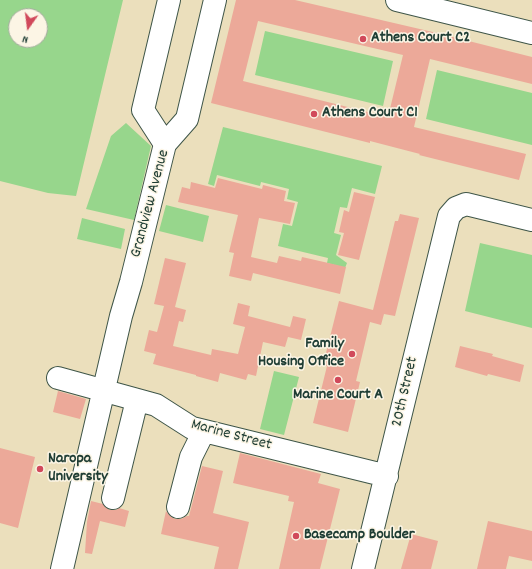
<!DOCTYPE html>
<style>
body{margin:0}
#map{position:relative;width:532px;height:569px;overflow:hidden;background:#ebdfbc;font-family:Dekko,sans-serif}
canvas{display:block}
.north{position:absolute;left:8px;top:8px;width:40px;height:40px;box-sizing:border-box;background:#fcf5e5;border:1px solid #a4ab9e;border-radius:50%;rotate:194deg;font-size:11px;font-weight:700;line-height:16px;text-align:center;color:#1f3d34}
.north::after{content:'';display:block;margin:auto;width:14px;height:18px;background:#d1495b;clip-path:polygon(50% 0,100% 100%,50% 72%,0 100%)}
</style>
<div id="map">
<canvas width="532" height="569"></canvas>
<div class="north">N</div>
</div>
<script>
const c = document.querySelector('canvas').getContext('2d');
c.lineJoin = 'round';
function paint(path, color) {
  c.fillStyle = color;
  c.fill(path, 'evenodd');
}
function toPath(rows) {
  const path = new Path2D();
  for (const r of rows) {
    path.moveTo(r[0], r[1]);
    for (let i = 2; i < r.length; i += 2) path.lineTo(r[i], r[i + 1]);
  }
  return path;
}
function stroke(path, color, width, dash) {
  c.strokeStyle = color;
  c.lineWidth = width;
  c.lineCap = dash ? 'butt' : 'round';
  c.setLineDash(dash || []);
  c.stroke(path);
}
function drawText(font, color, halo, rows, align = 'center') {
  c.font = font + ' Dekko,sans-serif';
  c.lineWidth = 3;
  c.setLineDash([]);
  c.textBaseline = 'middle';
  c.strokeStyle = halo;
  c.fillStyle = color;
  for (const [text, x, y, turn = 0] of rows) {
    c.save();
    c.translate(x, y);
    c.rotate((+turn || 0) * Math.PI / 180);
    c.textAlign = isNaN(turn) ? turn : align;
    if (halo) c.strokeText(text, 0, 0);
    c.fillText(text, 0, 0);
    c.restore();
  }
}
const green = toPath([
 [0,0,123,0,76,196,48,193,0,181],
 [16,16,40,16,40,40,16,40],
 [265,31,393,61,383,106,255,75],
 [437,70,532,93,532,145,426,119],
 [126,123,151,146,134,220,86,209,111,136],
 [223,127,382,166,375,194,352,188,347,208,340,207,334,233,341,235,336,255,347,263,345,268,327,263,328,258,278,246,283,224,292,226,298,202,287,199,289,189,261,182,260,186,217,175,214,186,208,184],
 [166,205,209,216,203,242,159,231],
 [82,218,125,229,121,249,77,239],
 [480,243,532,255,532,328,465,311],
 [274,371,299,377,284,435,260,429]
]);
const building = toPath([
 [236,0,295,0,437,33,532,57,532,84,430,59,414,127,526,154,519,180,419,155,420,154,370,141,370,143,211,103],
 [258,21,403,55,388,117,243,81],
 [218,178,262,189,263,185,286,191,284,201,295,203,290,224,259,218,251,257,277,263,279,256,301,261,302,257,346,267,340,294,253,273,251,281,229,276,234,253,229,252,238,215,178,202,182,187,190,189,191,182,215,188],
 [354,192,375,197,359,260,338,255,344,233,339,232,344,210,349,212],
 [400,214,419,218,395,316,384,314,381,325,370,322,356,381,360,382,348,432,313,423,327,366,323,365,339,301,373,310,395,221,398,221],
 [165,258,186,263,175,307,186,310,183,322,179,321,173,346,211,355,212,349,238,354,245,327,233,324,238,303,250,306,248,316,290,327,293,316,306,319,301,340,288,337,285,347,263,342,256,376,248,374,246,380,220,373,218,382,196,376,196,375,153,364,156,354,144,351,149,330,157,332,164,306,154,304],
 [460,346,493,354,492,356,524,365,520,382,488,374,487,376,455,367],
 [58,391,86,399,80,419,53,412],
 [0,448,35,457,18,528,0,523],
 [240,453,321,474,318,483,340,489,320,569,279,569,294,502,288,501,289,496,233,483],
 [202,466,223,471,213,513,249,522,238,569,214,569,219,547,161,534,166,511,170,516,175,519,181,519,187,516,189,516],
 [91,501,103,504,105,507,110,510,116,510,119,508,129,511,125,527,100,521,92,554,85,553,87,522],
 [488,521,532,531,532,561,509,556,506,569,477,569],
 [411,534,438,541,431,569,401,569]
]);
const minor = toPath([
 [397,0,532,33],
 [165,144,143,110,169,0],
 [58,378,156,405,192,428,387,476],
 [113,498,137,400],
 [178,507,191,457,204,431],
 [62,569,121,316,131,282,165,144,187,119,215,0],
 [363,569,449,216,456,208,466,204,532,220]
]);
const markers = [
 [363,39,4,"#d1495b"],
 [314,114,4,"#d1495b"],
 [352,354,4,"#d1495b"],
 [338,380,4,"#d1495b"],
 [40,469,4,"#d1495b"],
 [296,536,4,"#d1495b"]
];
const poiNames = [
 ["Athens Court C2",371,39],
 ["Athens Court C1",322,114],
 ["Family",344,345,"right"],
 ["Housing Office",344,363,"right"],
 ["Marine Court A",338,396,"center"],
 ["Naropa",48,460],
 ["University",48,478],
 ["Basecamp Boulder",304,536]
];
const streetNames = [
 ["Grandview Avenue",151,204,-75],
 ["20th Street",406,392,-77],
 ["Marine Street",231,436,15]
];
paint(green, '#97d68c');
paint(building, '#eca999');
stroke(minor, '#3e5548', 24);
stroke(minor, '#fff', 22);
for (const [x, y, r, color] of markers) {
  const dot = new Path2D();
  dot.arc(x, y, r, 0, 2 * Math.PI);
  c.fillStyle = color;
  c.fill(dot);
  stroke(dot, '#fcf5e5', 1.5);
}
drawText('bold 16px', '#1f3d34', '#fcf5e5', poiNames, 'left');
drawText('16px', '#1f3d34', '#fcf5e5', streetNames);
</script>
